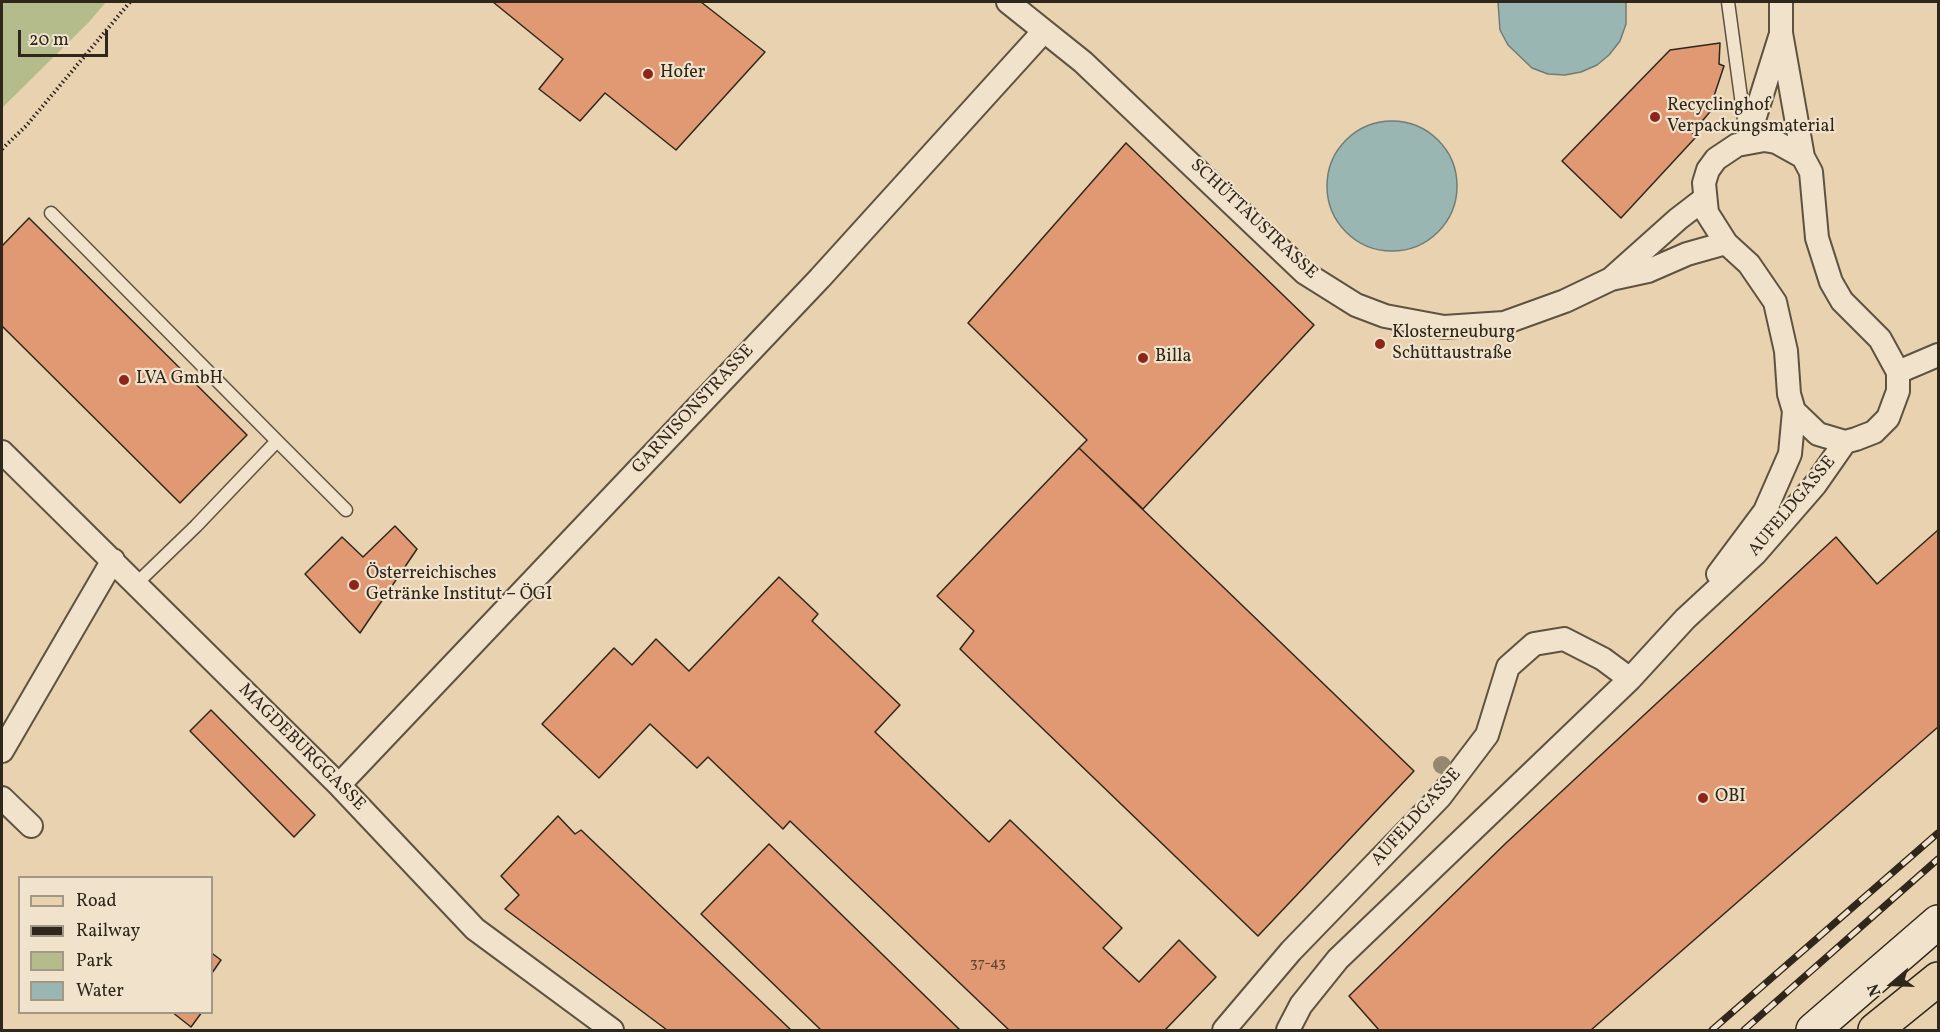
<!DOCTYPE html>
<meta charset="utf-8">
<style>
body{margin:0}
#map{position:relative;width:1940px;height:1032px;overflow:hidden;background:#e8d2af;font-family:Vollkorn,serif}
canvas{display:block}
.frame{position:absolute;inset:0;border:3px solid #30271c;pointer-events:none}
.legend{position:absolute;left:18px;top:876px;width:195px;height:138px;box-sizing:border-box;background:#f0e2cb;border:2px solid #a39785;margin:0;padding:8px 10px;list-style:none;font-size:18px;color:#30271c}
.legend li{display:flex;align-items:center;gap:12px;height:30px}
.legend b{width:30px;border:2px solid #a39785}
.north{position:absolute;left:1862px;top:954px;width:60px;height:60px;-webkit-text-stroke:4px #f0e2cb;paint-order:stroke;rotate:251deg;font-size:16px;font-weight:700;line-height:24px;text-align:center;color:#30271c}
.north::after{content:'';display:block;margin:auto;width:21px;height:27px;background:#30271c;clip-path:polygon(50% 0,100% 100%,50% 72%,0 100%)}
.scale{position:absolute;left:18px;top:30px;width:90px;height:27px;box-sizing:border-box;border:3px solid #30271c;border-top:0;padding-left:8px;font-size:18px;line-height:21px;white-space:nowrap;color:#30271c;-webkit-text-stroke:4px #f0e2cb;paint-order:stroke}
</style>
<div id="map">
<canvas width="1940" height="1032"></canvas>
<div class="frame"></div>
<ul class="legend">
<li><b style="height:8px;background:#e8d2af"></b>Road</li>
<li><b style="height:8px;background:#30271c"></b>Railway</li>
<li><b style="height:16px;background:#b4bc8c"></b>Park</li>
<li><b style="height:16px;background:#99b6b2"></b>Water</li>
</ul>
<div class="north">N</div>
<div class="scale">20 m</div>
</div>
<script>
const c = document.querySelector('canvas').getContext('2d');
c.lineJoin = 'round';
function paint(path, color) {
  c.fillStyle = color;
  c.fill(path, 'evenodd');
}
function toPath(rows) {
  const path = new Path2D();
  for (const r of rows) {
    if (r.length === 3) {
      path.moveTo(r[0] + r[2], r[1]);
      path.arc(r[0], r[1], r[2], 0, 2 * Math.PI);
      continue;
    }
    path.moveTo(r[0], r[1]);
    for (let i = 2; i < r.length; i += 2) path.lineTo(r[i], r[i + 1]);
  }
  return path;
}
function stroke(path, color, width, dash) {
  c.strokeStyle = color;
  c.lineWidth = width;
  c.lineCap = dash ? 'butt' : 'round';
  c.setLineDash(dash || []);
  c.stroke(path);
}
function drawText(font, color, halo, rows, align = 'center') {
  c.font = font + ' Vollkorn,serif';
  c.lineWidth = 4.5;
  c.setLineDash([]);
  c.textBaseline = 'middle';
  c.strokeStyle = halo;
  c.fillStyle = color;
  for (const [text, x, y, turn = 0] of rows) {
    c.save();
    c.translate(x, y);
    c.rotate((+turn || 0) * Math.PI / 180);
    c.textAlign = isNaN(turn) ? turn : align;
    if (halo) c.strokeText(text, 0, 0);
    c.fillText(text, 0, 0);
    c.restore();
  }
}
const green = toPath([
 [2,2,106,2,89,22,2,108]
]);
const water = toPath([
 [1498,2,1626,2,1626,24,1620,41,1609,55,1597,65,1581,72,1565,75,1548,74,1532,68,1508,45,1500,30,1498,2],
 [1392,186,65]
]);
const building = toPath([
 [493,2,701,2,765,52,676,150,605,93,580,121,539,89,563,59,493,2],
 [1720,43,1719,64,1724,66,1714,96,1720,100,1692,133,1696,137,1621,218,1562,161,1670,50,1720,43],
 [1126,143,1314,325,1143,509,1079,448,1087,440,968,323,1126,143],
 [29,218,247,435,180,503,2,326,2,246,29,218],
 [1079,448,1414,771,1258,936,960,649,974,631,937,596,1079,448],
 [395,526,417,549,360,633,305,574,342,537,363,557,395,526],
 [1938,530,1938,727,1591,1030,1379,1030,1349,996,1506,843,1836,537,1877,584,1938,530],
 [779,577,818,614,812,621,900,705,875,732,989,842,1010,820,1122,928,1103,948,1139,982,1179,940,1216,977,1165,1030,1009,1030,790,821,783,829,708,757,697,768,650,724,599,778,542,724,614,648,632,665,656,639,689,671,779,577],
 [211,710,315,815,294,837,190,731,211,710],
 [558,816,575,834,581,830,791,1030,667,1030,505,909,519,895,501,876,558,816],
 [769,844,960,1030,821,1030,701,914,769,844],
 [213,954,221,960,212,973,212,955,213,954],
 [172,1012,202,1012,191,1027,172,1012]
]);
const path = toPath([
 [2,149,26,126,130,2]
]);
const lane = toPath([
 [1728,2,1746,134],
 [51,213,277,441],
 [137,583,196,526,277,441,346,510]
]);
const street = toPath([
 [1008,2,1083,62,1305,273,1356,305,1385,316,1444,327,1504,323,1565,301,1611,279,1648,271,1687,254,1726,243],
 [1781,2,1781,33,1803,157],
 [1764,140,1776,142,1803,157,1811,172,1817,238,1831,282,1842,301,1880,339,1898,372,1898,391,1888,418,1874,432,1856,439,1845,442,1818,434,1794,411,1789,394,1786,351,1775,302,1749,264,1726,243,1707,213,1704,183,1708,170,1716,159,1737,145,1764,140],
 [1747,142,1780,37],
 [1612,278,1678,219,1704,199],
 [1898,372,1938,355],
 [2,452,339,785,475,929,612,1030],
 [1718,574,1765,511,1790,454,1794,411],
 [2,751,113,560],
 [339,785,820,278,1044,31],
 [2,798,31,826],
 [1224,1030,1291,951,1440,797,1487,735,1508,667,1534,644,1564,639,1603,659,1630,679],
 [1288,1030,1301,1005,1338,959,1630,679,1685,619,1755,554,1815,485,1845,442]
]);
const secondary = toPath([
 [1813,1030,1938,922]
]);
const primary = toPath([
 [1875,1030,1938,979]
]);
const rail = toPath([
 [1712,1030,1938,833],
 [1744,1030,1938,859]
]);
const trees = [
 [1442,765]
];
const markers = [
 [648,74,6,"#8f2418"],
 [1655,117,6,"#8f2418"],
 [1380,344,6,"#8f2418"],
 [1143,358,6,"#8f2418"],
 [124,380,6,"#8f2418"],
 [354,585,6,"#8f2418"],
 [1703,798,6,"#8f2418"]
];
const numberNames = [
 ["37-43",988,964]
];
const poiNames = [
 ["Hofer",660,74],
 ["Recyclinghof",1667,107],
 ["Verpackungsmaterial",1667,128],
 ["Klosterneuburg",1392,334],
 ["Schüttaustraße",1392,355],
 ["Billa",1155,358],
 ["LVA GmbH",136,380],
 ["Österreichisches",366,575],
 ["Getränke Institut – ÖGI",366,596],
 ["OBI",1715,798]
];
const streetNames = [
 ["SCHÜTTAUSTRASSE",1253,220,43],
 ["GARNISONSTRASSE",694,410,-47],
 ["AUFELDGASSE",1793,507,-50],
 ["MAGDEBURGGASSE",301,748,45],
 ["AUFELDGASSE",1417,818,-48]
];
paint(green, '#b4bc8c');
paint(water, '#99b6b2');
stroke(water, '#6f7d76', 1.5);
paint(building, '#e09972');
stroke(building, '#30271c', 1.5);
stroke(lane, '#5e5241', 15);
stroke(street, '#5e5241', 26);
stroke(secondary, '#30271c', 36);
stroke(primary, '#30271c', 36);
stroke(path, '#30271c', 4, [1.5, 3]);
stroke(lane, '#f0e2cb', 12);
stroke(street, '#f0e2cb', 22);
stroke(secondary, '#f0e2cb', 33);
stroke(primary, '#e8d2af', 33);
stroke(rail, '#30271c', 7);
stroke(rail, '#f0e2cb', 4.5, [14]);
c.fillStyle = '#95886e';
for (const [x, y] of trees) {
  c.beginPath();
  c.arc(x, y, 9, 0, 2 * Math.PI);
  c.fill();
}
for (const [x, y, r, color] of markers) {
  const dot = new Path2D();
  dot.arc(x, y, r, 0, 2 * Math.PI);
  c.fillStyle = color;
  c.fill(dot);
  stroke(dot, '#f0e2cb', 2);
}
drawText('15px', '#5c4432', null, numberNames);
drawText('18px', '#30271c', '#f0e2cb', poiNames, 'left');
drawText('18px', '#30271c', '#f0e2cb', streetNames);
</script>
